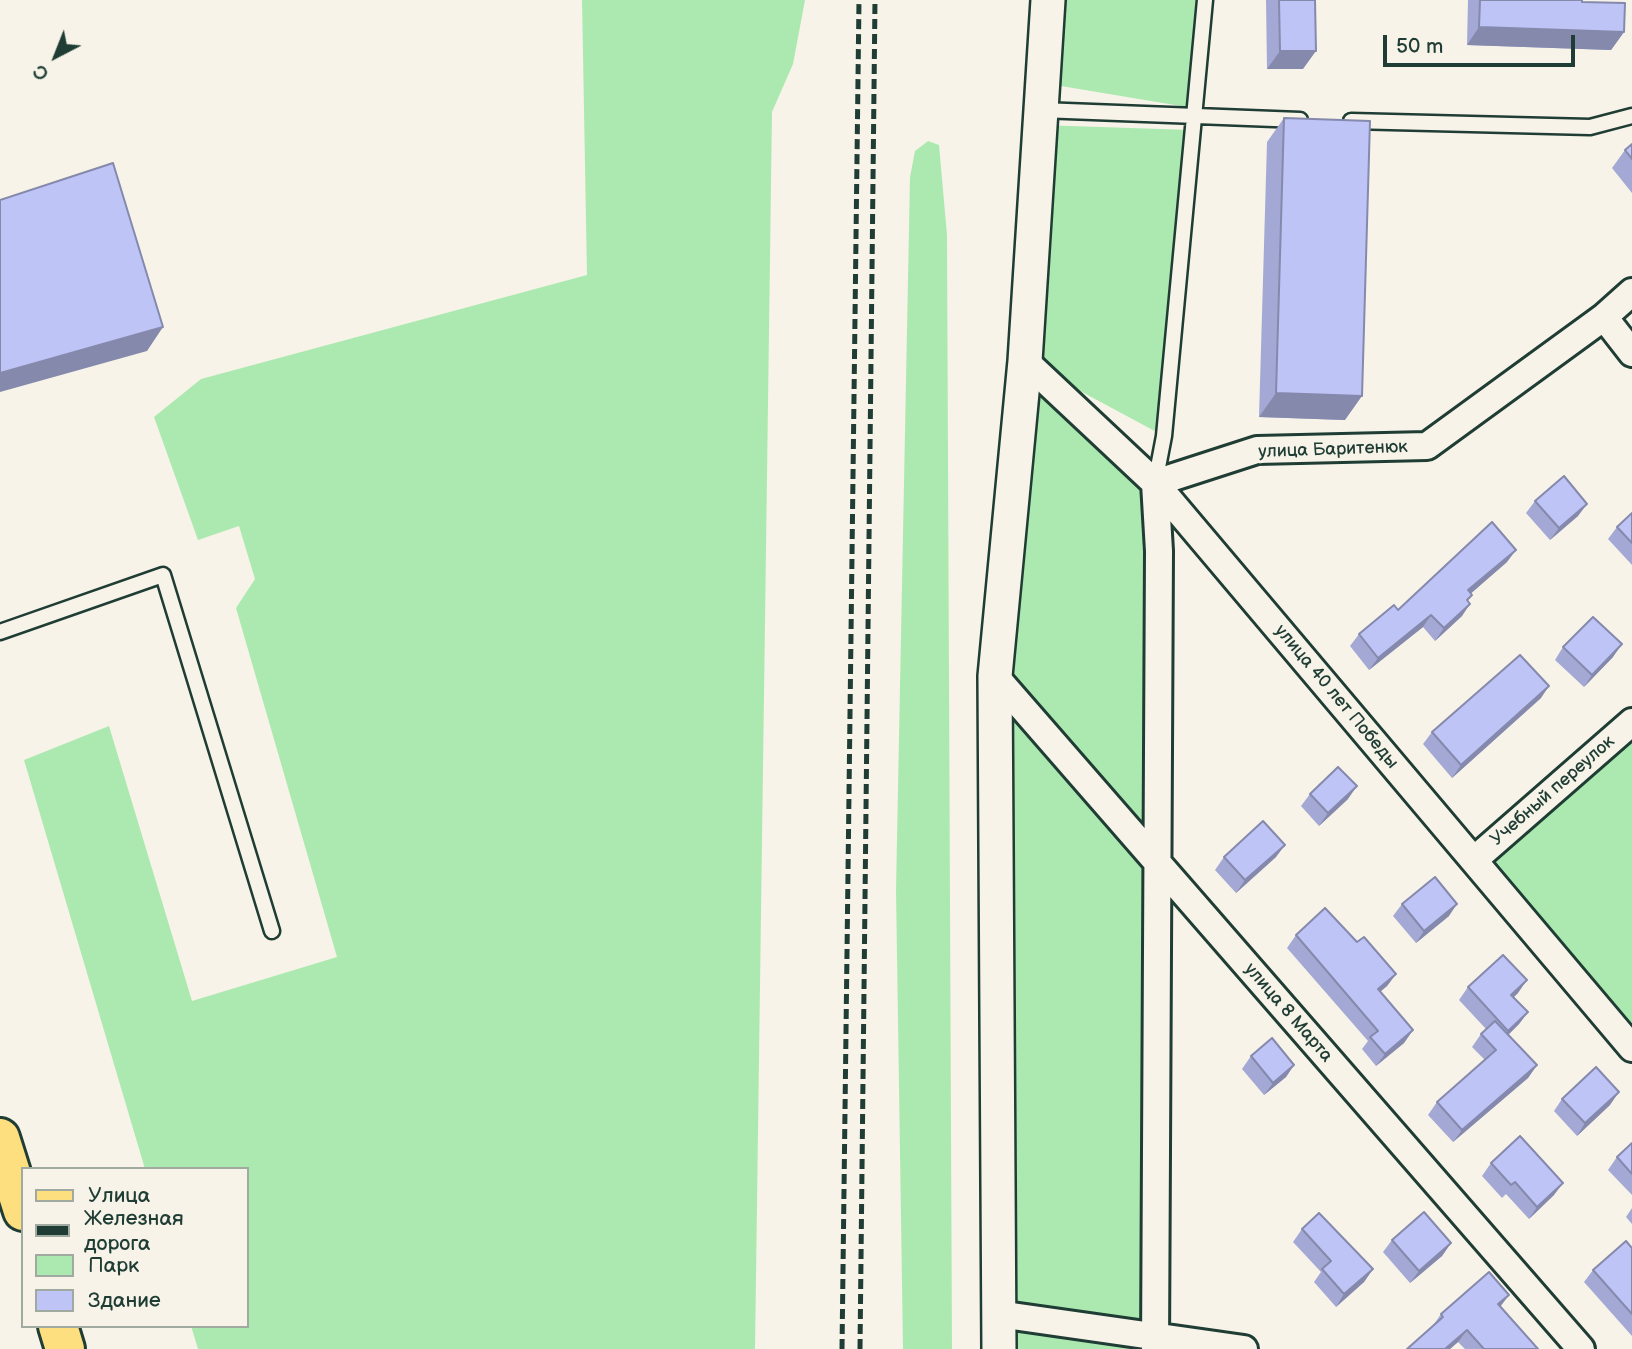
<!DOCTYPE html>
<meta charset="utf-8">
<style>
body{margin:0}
#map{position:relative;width:1632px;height:1349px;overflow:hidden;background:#f7f3e8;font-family:"Balsamiq Sans",sans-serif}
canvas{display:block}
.legend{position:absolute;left:21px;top:1167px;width:228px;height:161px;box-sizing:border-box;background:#f7f3e8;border:2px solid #a1aaa0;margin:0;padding:9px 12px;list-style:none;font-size:21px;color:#1f3d34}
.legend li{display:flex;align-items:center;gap:14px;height:35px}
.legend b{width:35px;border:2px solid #a1aaa0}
.north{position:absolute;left:21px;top:21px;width:70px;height:70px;-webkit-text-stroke:5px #f7f3e8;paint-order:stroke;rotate:222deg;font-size:19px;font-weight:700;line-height:28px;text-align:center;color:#1f3d34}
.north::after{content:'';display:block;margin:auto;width:24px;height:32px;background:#1f3d34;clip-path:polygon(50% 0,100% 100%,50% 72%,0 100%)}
.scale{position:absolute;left:1383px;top:35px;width:192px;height:32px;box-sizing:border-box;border:4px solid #1f3d34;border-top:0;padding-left:9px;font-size:21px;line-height:24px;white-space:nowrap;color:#1f3d34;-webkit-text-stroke:5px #f7f3e8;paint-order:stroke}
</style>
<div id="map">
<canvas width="1632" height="1349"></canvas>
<ul class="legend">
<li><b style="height:9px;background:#fedf80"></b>Улица</li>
<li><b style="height:9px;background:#1f3d34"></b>Железная дорога</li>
<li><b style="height:19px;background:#ace9b0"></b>Парк</li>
<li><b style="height:19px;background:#bec4f6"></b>Здание</li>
</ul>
<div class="north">С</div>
<div class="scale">50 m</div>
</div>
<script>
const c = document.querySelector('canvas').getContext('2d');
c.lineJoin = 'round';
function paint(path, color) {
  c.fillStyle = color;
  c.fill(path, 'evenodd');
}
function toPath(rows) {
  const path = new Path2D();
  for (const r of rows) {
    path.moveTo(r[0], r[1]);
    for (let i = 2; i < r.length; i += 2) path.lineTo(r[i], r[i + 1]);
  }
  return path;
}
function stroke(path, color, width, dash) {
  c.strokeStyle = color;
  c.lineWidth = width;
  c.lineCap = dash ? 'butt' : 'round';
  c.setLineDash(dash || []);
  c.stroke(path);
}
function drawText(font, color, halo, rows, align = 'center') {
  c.font = font + ' "Balsamiq Sans",sans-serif';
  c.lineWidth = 6;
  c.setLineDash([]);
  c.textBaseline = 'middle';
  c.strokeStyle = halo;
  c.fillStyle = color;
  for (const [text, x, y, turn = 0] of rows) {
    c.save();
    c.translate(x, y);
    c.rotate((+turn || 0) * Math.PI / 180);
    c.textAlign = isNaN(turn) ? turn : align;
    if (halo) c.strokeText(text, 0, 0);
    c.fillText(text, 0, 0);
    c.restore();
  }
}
const green = toPath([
 [582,0,805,0,793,64,772,112,755,1349,198,1349,191,1326,247,1326,247,1169,145,1169,24,760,109,726,192,1001,337,957,236,608,255,579,239,526,198,540,154,417,201,379,587,275],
 [1048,0,1205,0,1193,108,1043,83],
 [1040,125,1191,130,1164,436,1028,363,1155,483,1155,1349,999,1349,995,676],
 [928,141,939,145,947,235,952,1349,903,1349,896,890,910,177,915,151],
 [1632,722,1632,1048,1474,860]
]);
const service = toPath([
 [1041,110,1300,120],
 [1351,121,1590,127,1632,116],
 [1155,483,1164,436,1205,0],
 [0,632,163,575,272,931]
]);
const minor = toPath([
 [1604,317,1632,353],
 [1025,361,1155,483,1632,1048],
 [995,676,1581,1349],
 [1474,860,1632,722],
 [998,1314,1244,1349],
 [1155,1349,1159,551,1155,483,1257,450,1427,446,1604,317,1632,292]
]);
const tertiary = toPath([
 [999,1349,995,676,1025,361,1048,0]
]);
const primary = toPath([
 [0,1138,23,1211],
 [58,1326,65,1349]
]);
const rail = toPath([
 [842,1349,859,0],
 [860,1349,875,0]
]);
const wall = toPath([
 [1266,0,1315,0,1303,69,1267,69],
 [1468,0,1582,0,1582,2,1624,32,1611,50,1467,45],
 [1284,118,1345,420,1259,417,1267,142],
 [1632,144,1632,193,1612,168,1625,150],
 [1535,501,1578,516,1550,540,1526,513],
 [1632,513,1632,565,1608,539,1617,527],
 [1507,562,1471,593,1462,616,1435,641,1423,627,1369,670,1350,646,1359,634],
 [1563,647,1613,657,1584,687,1555,660],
 [1541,698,1452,778,1423,744,1432,732],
 [1310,794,1348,799,1319,826,1301,806],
 [1224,857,1276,857,1236,893,1215,870],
 [1402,904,1449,916,1416,943,1393,916],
 [1296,935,1357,942,1396,974,1387,986,1380,992,1413,1030,1404,1043,1376,1066,1362,1049,1368,1041,1287,948],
 [1468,987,1518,993,1514,997,1528,1012,1519,1024,1508,1035,1537,1065,1528,1078,1453,1142,1428,1115,1437,1102,1485,1060,1472,1047,1481,1034,1486,1029,1459,1000],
 [1251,1056,1294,1065,1286,1077,1264,1095,1242,1069],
 [1562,1099,1610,1105,1577,1136,1554,1111],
 [1632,1143,1632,1195,1608,1170,1617,1157],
 [1491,1163,1554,1195,1529,1219,1506,1194,1502,1198,1482,1176],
 [1632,1208,1632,1224,1626,1217],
 [1302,1229,1373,1269,1364,1282,1336,1307,1314,1282,1321,1272,1293,1242],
 [1392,1240,1451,1243,1442,1256,1410,1283,1383,1252],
 [1632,1248,1632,1336,1584,1282,1593,1270],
 [1500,1306,1538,1349,1465,1349,1458,1342,1450,1349,1407,1349,1432,1327,1441,1314]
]);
const shadedWall = toPath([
 [1479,27,1624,32,1611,50,1467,45],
 [1280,51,1316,51,1303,69,1267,69],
 [163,327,147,351,0,392,0,373],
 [1276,393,1362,396,1345,420,1259,417],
 [1587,504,1578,516,1550,540,1559,528],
 [1516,550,1507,562,1460,603,1468,590],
 [1470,604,1462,616,1435,641,1444,628],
 [1431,615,1423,627,1369,670,1378,658],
 [1622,644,1613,657,1584,687,1592,675],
 [1549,686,1541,698,1452,778,1461,765],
 [1357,786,1348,799,1319,826,1328,813],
 [1285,845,1276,857,1236,893,1245,880],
 [1457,904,1449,916,1416,943,1424,931],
 [1396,974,1387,986,1369,1001,1378,989],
 [1527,980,1518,993,1503,1007,1511,995],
 [1528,1012,1519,1024,1500,1043,1508,1031],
 [1413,1030,1404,1043,1376,1066,1385,1054],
 [1294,1065,1286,1077,1264,1095,1273,1083],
 [1537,1065,1528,1078,1453,1142,1462,1130],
 [1619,1092,1610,1105,1577,1136,1585,1123],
 [1563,1183,1554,1195,1529,1219,1537,1207],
 [1451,1243,1442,1256,1410,1283,1419,1271],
 [1373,1269,1364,1282,1336,1307,1344,1294],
 [1509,1295,1500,1307,1498,1304],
 [1467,1330,1458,1342,1450,1349,1445,1349]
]);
const building = toPath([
 [1279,0,1315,0,1316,51,1280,51,1279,0],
 [1480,0,1582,0,1582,2,1625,3,1624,32,1479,27,1480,0],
 [1284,118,1370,121,1362,396,1276,393,1284,118],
 [1632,144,1632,159,1625,150,1632,144],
 [113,163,163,327,0,373,0,200,113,163],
 [1564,476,1587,504,1559,528,1535,501,1564,476],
 [1632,513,1632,543,1617,527,1632,513],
 [1492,522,1516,550,1468,590,1472,595,1467,600,1470,604,1444,628,1431,615,1378,658,1359,634,1394,605,1398,610,1492,522],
 [1593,617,1622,644,1592,675,1563,647,1593,617],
 [1520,655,1549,686,1461,765,1432,732,1520,655],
 [1338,767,1357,786,1328,813,1310,794,1338,767],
 [1263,821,1285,845,1245,880,1224,857,1263,821],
 [1435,877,1457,904,1424,931,1402,904,1435,877],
 [1325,908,1357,942,1364,937,1396,974,1378,989,1413,1030,1385,1054,1370,1037,1378,1031,1296,935,1325,908],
 [1503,955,1527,980,1511,995,1528,1012,1508,1031,1468,987,1503,955],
 [1495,1021,1537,1065,1462,1130,1437,1102,1496,1050,1481,1034,1495,1021],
 [1272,1038,1294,1065,1273,1083,1251,1056,1272,1038],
 [1596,1067,1619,1092,1585,1123,1562,1099,1596,1067],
 [1520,1136,1563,1183,1537,1207,1515,1182,1511,1185,1491,1163,1520,1136],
 [1632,1143,1632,1174,1617,1157,1632,1143],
 [1424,1212,1451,1243,1419,1271,1392,1240,1424,1212],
 [1319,1213,1373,1269,1344,1294,1322,1269,1331,1261,1302,1229,1319,1213],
 [1626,1241,1632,1248,1632,1314,1593,1270,1626,1241],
 [1489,1272,1509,1295,1498,1304,1538,1349,1484,1349,1467,1330,1445,1349,1407,1349,1443,1317,1441,1314,1489,1272]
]);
const streetNames = [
 ["улица Баритенюк",1333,450,-2],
 ["улица 40 лет Победы",1336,697,50],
 ["Учебный переулок",1553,791,-41],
 ["улица 8 Марта",1288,1013,49]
];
paint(green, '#ace9b0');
stroke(service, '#1f3d34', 19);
stroke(minor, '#1f3d34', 32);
stroke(tertiary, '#1f3d34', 38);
stroke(primary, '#1f3d34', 44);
stroke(service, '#f7f3e8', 14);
stroke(minor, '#f7f3e8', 26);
stroke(tertiary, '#f7f3e8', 33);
stroke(primary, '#fedf80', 38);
stroke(rail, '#1f3d34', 5, [10, 5]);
paint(wall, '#a3a9d4');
paint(shadedWall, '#8589ac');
paint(building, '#bec4f6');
stroke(building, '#8589ac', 2);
drawText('18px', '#1f3d34', '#f7f3e8', streetNames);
</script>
